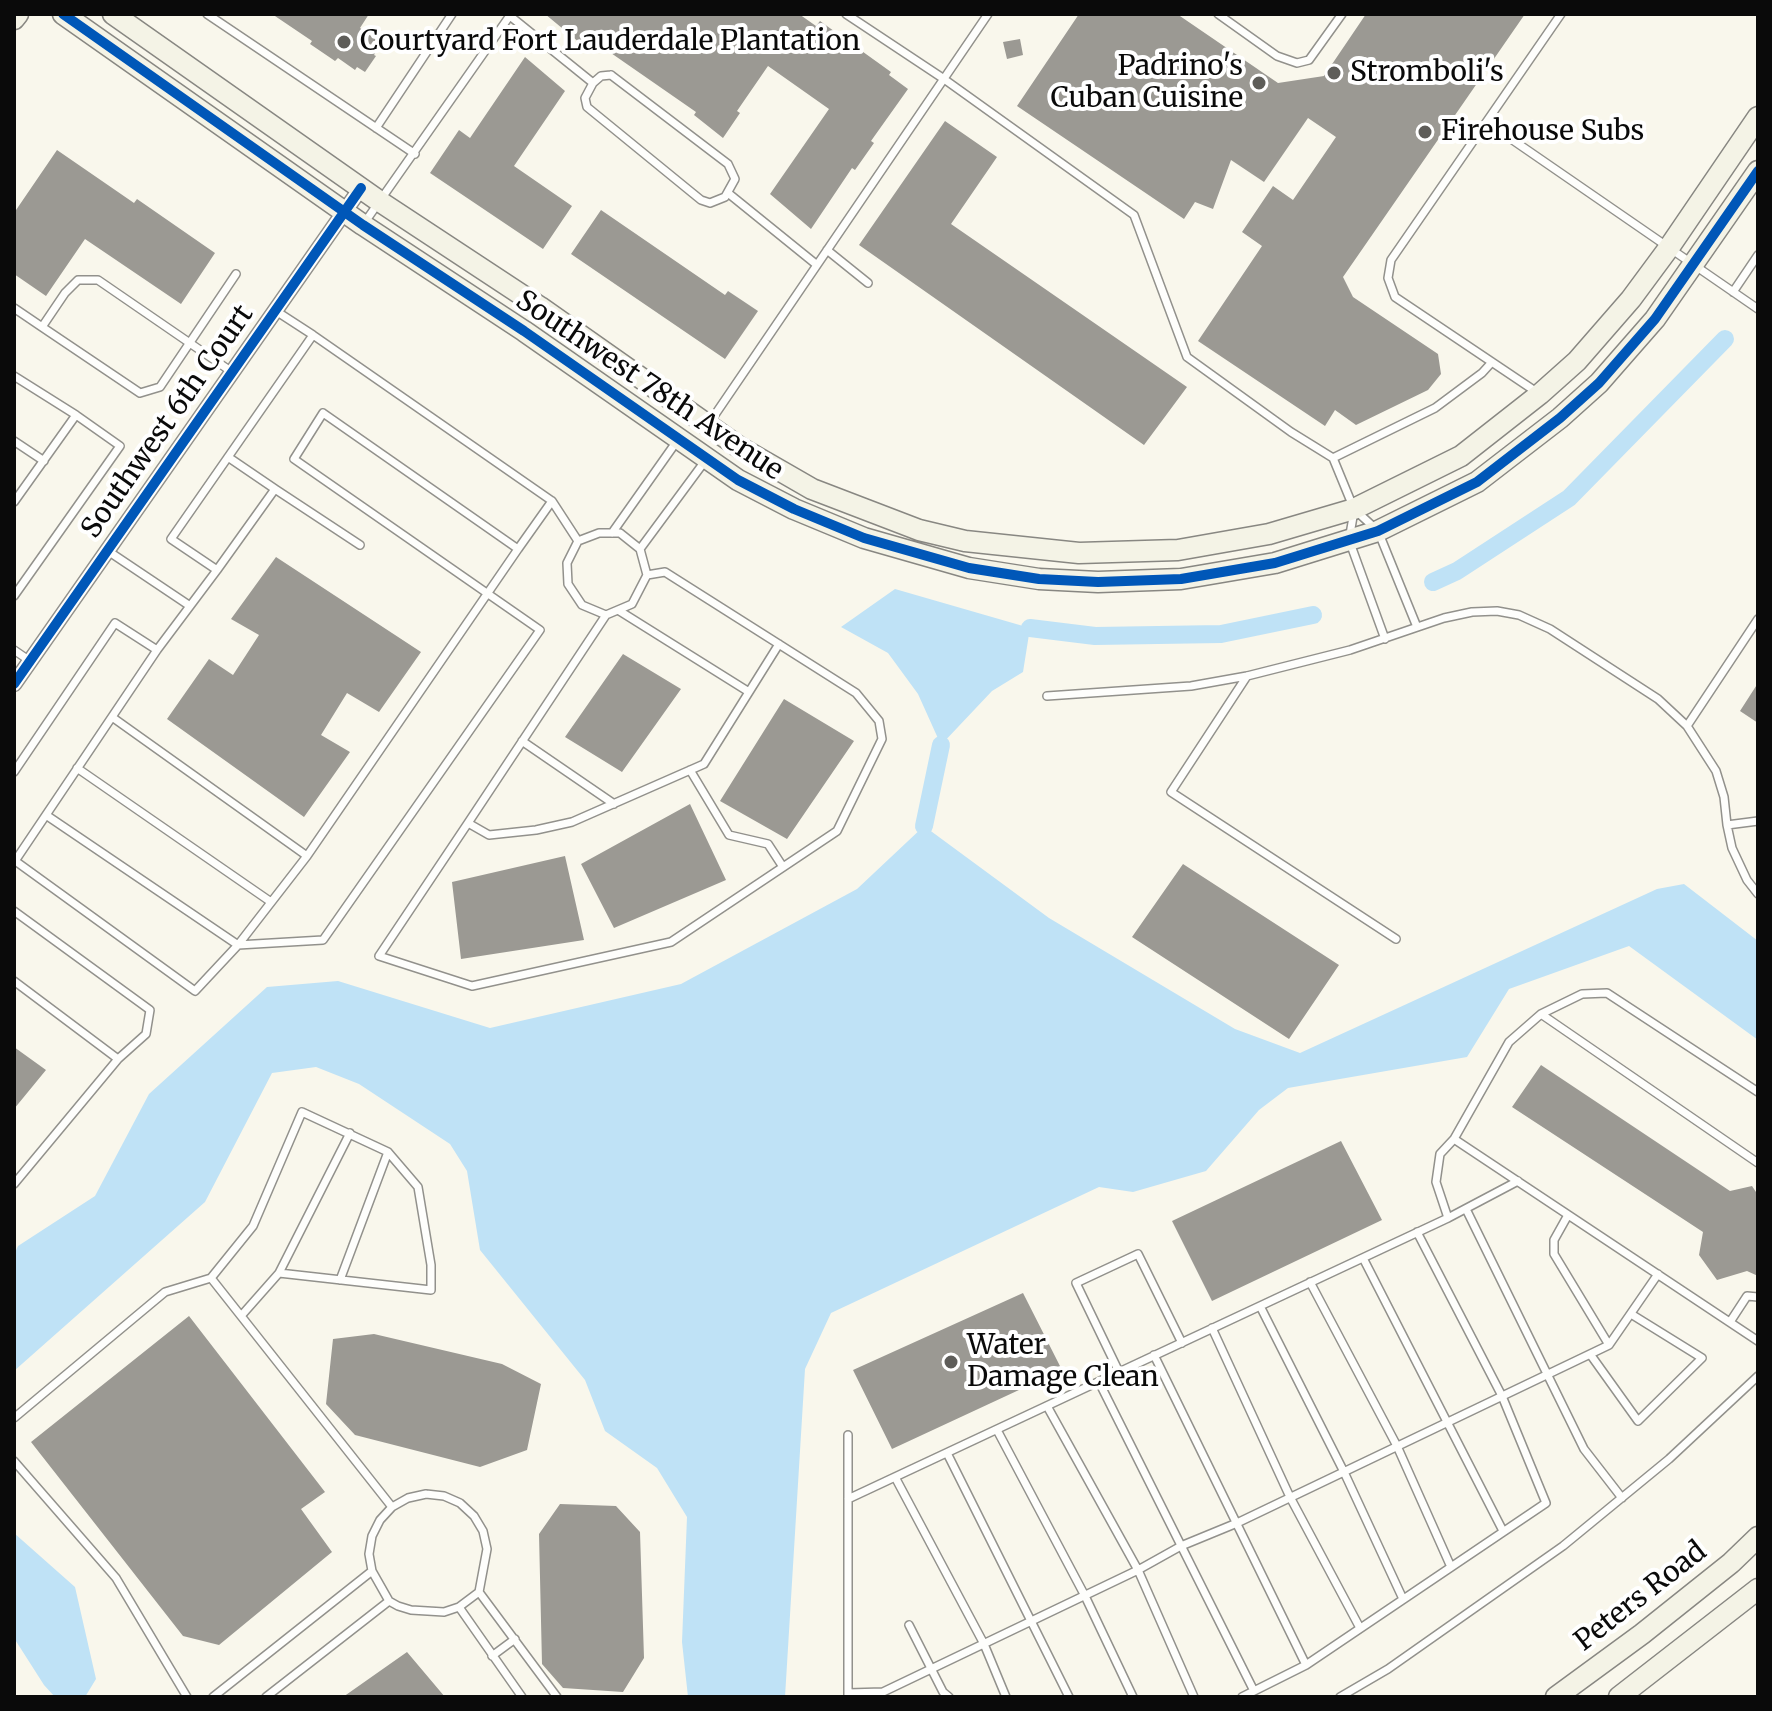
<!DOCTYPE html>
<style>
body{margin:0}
#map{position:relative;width:1772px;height:1711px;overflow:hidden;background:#f9f7ec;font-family:Merriweather,serif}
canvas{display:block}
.frame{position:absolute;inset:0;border:16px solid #0a0a0a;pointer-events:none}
</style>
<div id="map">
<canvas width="1772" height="1711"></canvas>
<div class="frame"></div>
</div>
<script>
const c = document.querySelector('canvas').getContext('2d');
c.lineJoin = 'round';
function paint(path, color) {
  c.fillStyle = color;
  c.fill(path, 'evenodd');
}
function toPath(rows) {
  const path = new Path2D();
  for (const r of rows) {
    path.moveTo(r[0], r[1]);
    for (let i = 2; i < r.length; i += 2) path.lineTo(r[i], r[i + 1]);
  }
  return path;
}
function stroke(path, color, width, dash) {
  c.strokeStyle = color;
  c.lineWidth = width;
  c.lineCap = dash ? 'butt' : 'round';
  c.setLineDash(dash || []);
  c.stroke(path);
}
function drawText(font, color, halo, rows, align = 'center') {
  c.font = font + ' Merriweather,serif';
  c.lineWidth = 8;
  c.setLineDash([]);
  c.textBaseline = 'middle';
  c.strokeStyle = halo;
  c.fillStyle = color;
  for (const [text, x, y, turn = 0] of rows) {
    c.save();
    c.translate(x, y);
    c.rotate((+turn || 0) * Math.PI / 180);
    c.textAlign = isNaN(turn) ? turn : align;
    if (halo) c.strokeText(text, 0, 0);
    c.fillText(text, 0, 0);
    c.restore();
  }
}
const water = toPath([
 [895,589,1030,628,1023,672,992,691,941,745,918,694,888,653,841,627],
 [924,826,1049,918,1235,1029,1300,1053,1657,889,1684,884,1758,941,1758,1040,1629,946,1509,989,1467,1057,1288,1088,1259,1110,1206,1171,1133,1192,1099,1187,831,1313,805,1369,785,1697,688,1697,682,1642,687,1517,657,1468,605,1431,585,1380,480,1250,467,1171,450,1144,359,1084,316,1067,272,1073,205,1202,14,1371,14,1255,18,1246,95,1196,149,1094,267,987,338,981,490,1028,681,984,857,889],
 [14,1533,75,1587,96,1679,85,1697,55,1697,44,1685,14,1638]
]);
const canal = toPath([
 [1433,582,1457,571,1569,498,1725,339],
 [1030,628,1095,636,1221,634,1313,615],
 [924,826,941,745]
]);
const building = toPath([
 [272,14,369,14,360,28,378,41,376,45,379,47,374,55,376,56,365,72,357,67,355,70,338,58,335,61,310,44,312,41],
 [545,14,799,14,816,26,820,21,891,72,889,75,908,89,871,141,874,143,855,170,852,168,811,229,770,194,829,109,768,66,737,111,740,113,723,138,694,115,696,112,585,35,580,43],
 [1079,14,1177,14,1278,83,1324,76,1366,14,1525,14,1343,277,1353,297,1438,354,1441,374,1428,390,1356,425,1335,410,1325,426,1198,341,1262,246,1242,232,1273,186,1293,200,1336,137,1308,118,1264,182,1231,160,1213,209,1195,202,1184,219,1017,106],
 [1020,39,1023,55,1007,59,1003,42],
 [525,57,565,91,514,166,572,206,543,249,430,173,459,130,470,138],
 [945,121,997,157,951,224,1187,387,1144,445,859,245],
 [57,150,134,203,137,199,215,253,181,304,85,239,46,296,14,274,14,213],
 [601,210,725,295,728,291,758,311,725,359,571,254],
 [276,557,421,652,379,712,347,693,321,735,350,752,304,817,167,719,209,659,233,675,259,635,231,619],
 [623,654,681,689,622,772,565,737],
 [1758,683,1758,723,1740,711],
 [784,699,854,741,787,839,720,801],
 [690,804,726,880,614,928,581,864],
 [565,856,584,940,461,959,452,882],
 [1183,864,1339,965,1289,1039,1132,937],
 [14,1047,46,1070,14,1109],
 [1541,1065,1730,1191,1752,1186,1758,1195,1758,1276,1747,1271,1717,1280,1699,1255,1703,1232,1512,1107],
 [1341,1141,1382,1220,1212,1301,1172,1221],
 [1023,1293,1062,1370,892,1449,853,1370],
 [189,1316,325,1492,301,1509,332,1552,219,1645,183,1636,31,1442],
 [374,1334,502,1364,541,1384,527,1450,480,1467,355,1435,326,1404,333,1339],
 [560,1504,616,1506,640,1532,644,1658,623,1692,563,1688,542,1664,539,1534],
 [407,1652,445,1697,343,1697]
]);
const lane = toPath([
 [207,14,415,154],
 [846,14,944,79,1134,215,1187,357,1291,432,1333,458,1354,509,1378,531,1417,627],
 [1218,14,1277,56,1297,63,1309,60,1342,14],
 [510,16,593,83],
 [611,75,728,164,735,179,725,197,710,203,701,200,587,107,585,98,593,83,601,76,611,75],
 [1488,123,1758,309],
 [376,128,452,14],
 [728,193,817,265],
 [365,222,511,14],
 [827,250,868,283],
 [1733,292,1758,255],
 [14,308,42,327,65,293,78,280,98,280,232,372],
 [42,327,140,393,160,387,236,274],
 [14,376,76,415,14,502],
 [1538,393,1395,297,1388,278,1391,260,1561,14],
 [710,422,988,14],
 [14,441,44,461],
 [1333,458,1435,408,1482,373,1492,362],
 [275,489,360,545],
 [552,501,578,541,567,563,568,584,582,605,606,615,632,604,647,575,640,549,620,533,599,533,578,541],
 [1354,511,1349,540,1385,639],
 [612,533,677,441],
 [640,549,705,461],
 [108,551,190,606,217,570,171,539,313,335,276,311],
 [217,570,275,489,228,457],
 [647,575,665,572,856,693,879,721,882,739,837,831,671,942,472,986,379,956,468,823,489,835,536,830,572,822,704,764,779,644],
 [14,596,120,446,76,415],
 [618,610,749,692],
 [14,650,30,661],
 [1247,676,1171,792,1396,939],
 [1047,696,1191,686,1247,676,1350,650,1444,618,1472,612,1497,611,1519,615,1550,629,1658,699,1687,726,1716,771,1724,797,1727,825,1732,848,1747,880,1758,894],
 [112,717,307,856],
 [1687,726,1758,619],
 [522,741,614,804],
 [77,768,271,902],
 [690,770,729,835,768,844,783,867],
 [14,772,115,623,157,650,190,606],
 [46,815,238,945,307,856,518,549],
 [468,823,606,615],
 [1727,825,1758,821],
 [14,860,195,991,238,945,323,940,540,630,294,459,323,413,518,549,552,501,313,335],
 [15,861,157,650],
 [14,911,150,1010,146,1034,118,1059],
 [14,981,118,1059,14,1184],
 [1541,1014,1758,1163],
 [1454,1139,1509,1042,1541,1014,1582,994,1607,993,1758,1092],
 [1466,1209,1584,1449,1622,1498],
 [1568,1215,1554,1240,1554,1254,1609,1345],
 [1448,1218,1518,1181],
 [1363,1258,1503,1531],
 [279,1273,350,1133],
 [211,1278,392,1507],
 [340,1280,388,1152],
 [1310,1282,1397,1446,1451,1567],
 [1260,1306,1344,1472,1403,1599],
 [1730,1322,1747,1296,1758,1297],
 [1212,1328,1290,1497,1360,1628],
 [1590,1354,1638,1421,1702,1358,1631,1314],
 [1154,1355,1306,1665],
 [1119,1372,1076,1283,1138,1254,1182,1343],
 [1099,1382,1254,1691],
 [1047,1406,1138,1570,1194,1697],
 [14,1418,165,1292,211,1278,253,1226,302,1112,388,1152,418,1187,431,1265,431,1290,279,1273,241,1316],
 [997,1430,1085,1596,1133,1697],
 [947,1453,1069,1697],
 [14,1461,116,1578,187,1697],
 [895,1477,984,1644,1006,1697],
 [426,1494,444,1496,460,1503,474,1516,483,1531,487,1549,479,1592,459,1607,444,1612,411,1610,398,1606,389,1601,372,1571,369,1554,372,1536,380,1520,392,1507,408,1498,426,1494],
 [848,1499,1448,1218,1436,1182,1440,1154,1454,1139,1758,1341],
 [479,1592,557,1697],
 [459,1607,522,1697],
 [909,1625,943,1692,949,1697],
 [492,1656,515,1639],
 [848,1693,883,1692,1138,1570,1181,1546,1237,1523,1609,1345,1658,1274],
 [213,1697,372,1571],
 [266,1697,389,1601],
 [848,1697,848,1435],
 [1242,1697,1306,1665,1546,1503,1502,1396,1417,1232],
 [1340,1697,1388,1669,1563,1546,1669,1459,1758,1376]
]);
const street = toPath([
 [14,684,361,188]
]);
const secondary = toPath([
 [63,14,363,225,524,331,738,480,794,509,864,538,969,568,1039,579,1098,582,1181,579,1275,563,1378,531,1477,482,1560,418,1599,383,1655,319,1758,171],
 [113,14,379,201,540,307,739,447,812,489,919,530,965,541,1079,553,1178,550,1269,534,1354,509,1461,456,1540,394,1577,361,1631,299,1668,249,1758,117],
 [14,19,18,14],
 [1556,1697,1642,1634,1731,1563,1758,1537],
 [1619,1697,1758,1589]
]);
const cycleway = toPath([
 [63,14,363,225,524,331,738,480,794,509,864,538,969,568,1039,579,1098,582,1181,579,1275,563,1378,531,1477,482,1560,418,1599,383,1655,319,1758,171],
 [14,684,361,188]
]);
const markers = [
 [344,42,8,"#5e5d59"],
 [1334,73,8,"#5e5d59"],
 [1259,83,8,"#5e5d59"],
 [1425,132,8,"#5e5d59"],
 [951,1362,8,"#5e5d59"]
];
const poiNames = [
 ["Courtyard Fort Lauderdale Plantation",360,42],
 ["Padrino's",1243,67,"right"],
 ["Cuban Cuisine",1243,99,"right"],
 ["Stromboli's",1350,73],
 ["Firehouse Subs",1441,132],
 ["Water",967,1346],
 ["Damage Clean",967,1378]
];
const streetNames = [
 ["Southwest 78th Avenue",649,386,34],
 ["Southwest 6th Court",168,422,-55],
 ["Peters Road",1641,1597,-38]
];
paint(water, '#bfe2f6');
stroke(canal, '#bfe2f6', 18);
paint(building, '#9b9993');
stroke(lane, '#92918c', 10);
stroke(street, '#92918c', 17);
stroke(secondary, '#888782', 23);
stroke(lane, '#fefefc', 7);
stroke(street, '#fefefc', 14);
stroke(secondary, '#f4f3e6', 20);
stroke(cycleway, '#0057b8', 10);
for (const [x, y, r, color] of markers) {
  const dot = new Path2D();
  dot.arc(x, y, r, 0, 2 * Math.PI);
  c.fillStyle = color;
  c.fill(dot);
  stroke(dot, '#fff', 3);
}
drawText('28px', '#0a0a0a', '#fff', poiNames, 'left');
drawText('28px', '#0a0a0a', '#fff', streetNames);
</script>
